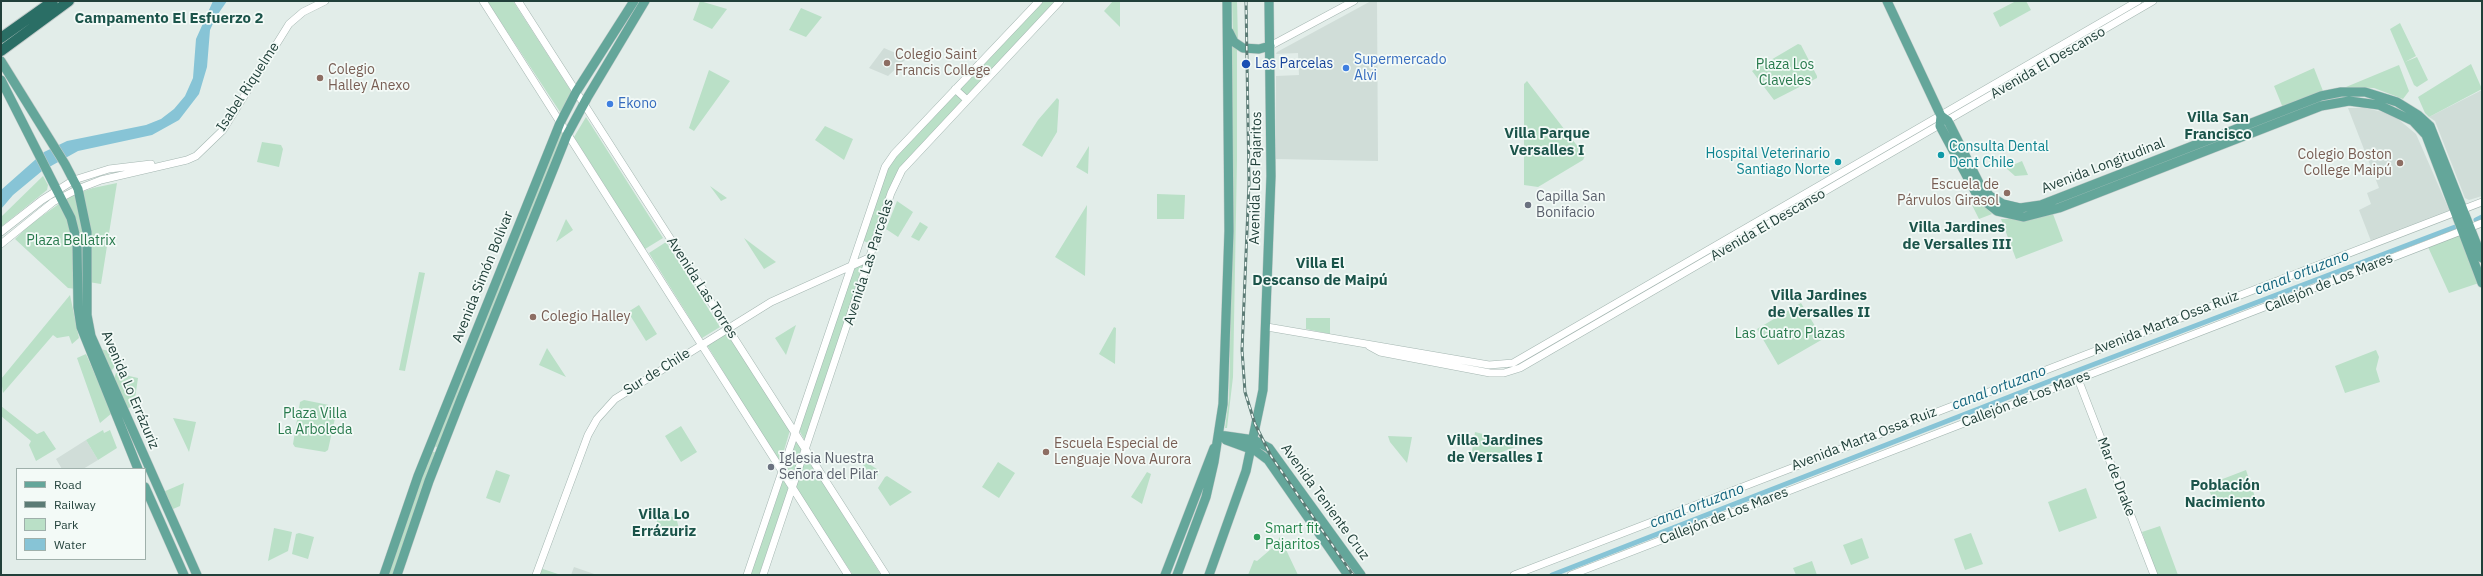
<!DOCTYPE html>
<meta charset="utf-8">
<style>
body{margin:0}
#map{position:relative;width:2483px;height:576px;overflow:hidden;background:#e2ede9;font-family:"IBM Plex Sans",sans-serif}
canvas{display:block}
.frame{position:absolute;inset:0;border:2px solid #21403a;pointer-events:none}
.legend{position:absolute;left:16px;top:468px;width:130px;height:92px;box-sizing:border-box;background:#f3faf7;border:1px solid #9fb0ab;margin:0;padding:5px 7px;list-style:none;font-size:12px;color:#21403a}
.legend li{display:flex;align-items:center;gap:8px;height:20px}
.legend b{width:20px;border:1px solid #9fb0ab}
</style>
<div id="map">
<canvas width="2483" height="576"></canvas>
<div class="frame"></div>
<ul class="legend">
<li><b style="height:5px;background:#64a69a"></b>Road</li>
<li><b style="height:5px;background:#5b7b75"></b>Railway</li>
<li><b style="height:11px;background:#bae0c7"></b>Park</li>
<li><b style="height:11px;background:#87c4d6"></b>Water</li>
</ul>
</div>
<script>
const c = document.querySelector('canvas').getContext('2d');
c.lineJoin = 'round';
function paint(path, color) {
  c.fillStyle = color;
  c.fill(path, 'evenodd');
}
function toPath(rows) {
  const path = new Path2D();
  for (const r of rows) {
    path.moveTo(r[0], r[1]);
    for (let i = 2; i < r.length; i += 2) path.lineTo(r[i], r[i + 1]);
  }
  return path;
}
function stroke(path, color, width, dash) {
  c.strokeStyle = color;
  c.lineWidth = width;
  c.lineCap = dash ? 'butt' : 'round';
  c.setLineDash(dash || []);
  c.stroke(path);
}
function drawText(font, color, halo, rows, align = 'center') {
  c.font = font + ' "IBM Plex Sans",sans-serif';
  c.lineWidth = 3.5;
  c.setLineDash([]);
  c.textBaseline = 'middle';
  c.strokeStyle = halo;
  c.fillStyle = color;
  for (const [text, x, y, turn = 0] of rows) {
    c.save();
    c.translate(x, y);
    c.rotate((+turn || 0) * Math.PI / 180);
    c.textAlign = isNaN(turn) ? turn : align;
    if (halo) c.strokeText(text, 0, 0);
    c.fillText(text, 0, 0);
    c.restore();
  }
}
const built = toPath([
 [1371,1,1377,1,1378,161,1276,159,1276,76,1299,75,1298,53,1276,54,1277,52],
 [884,48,907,58,888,76,869,68],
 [2482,90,2482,196,2469,200,2465,198,2435,121,2429,117],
 [2348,108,2365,108,2383,112,2398,119,2416,134,2450,212,2371,241,2359,210,2371,204,2367,193,2379,188],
 [86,440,98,460,83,469,62,469,56,459],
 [574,567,597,575,571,575]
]);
const green = toPath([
 [487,1,513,1,573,94,562,115],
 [700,1,727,9,712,29,693,20],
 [1042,1,1057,1,905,163,872,244,863,241,889,166,893,159],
 [1113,1,1120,1,1120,27,1104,11],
 [1232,1,1237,1,1238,42,1233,33],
 [2016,1,2026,1,2031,10,2000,27,1993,13],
 [801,8,822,17,806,37,789,30],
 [2400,23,2416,56,2405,62,2417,57,2428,80,2417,87,2414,85,2390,29],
 [1230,41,1237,49,1237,160,1233,377,1227,428,1225,428,1229,398,1233,194],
 [1798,44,1801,45,1817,76,1817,78,1774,100,1752,71],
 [2471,64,2482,89,2429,117,2425,113,2418,97],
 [2399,65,2409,91,2403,99,2374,88,2346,87],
 [2314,68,2323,91,2283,108,2274,86],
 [709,70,730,81,694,131,689,128],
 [1527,81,1585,156,1583,160,1538,187,1524,185,1524,84],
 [1057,98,1059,100,1057,132,1042,157,1022,145,1038,120],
 [586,117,663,238,645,249,574,137],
 [1933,122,1934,125,1812,196,1810,193],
 [825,126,853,139,844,160,815,140],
 [561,130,565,136,439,448,434,446],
 [262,142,281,145,283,149,279,167,257,162],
 [1089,146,1088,174,1076,167],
 [2022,161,2028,175,2015,176,2006,168],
 [43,176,48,185,47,190,1,227,1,217],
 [117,183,101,284,76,280,76,289,68,288,15,239,28,226,70,196,93,188],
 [710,186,727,198,721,201],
 [1157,194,1185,195,1184,219,1157,219],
 [1803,197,1805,200,1523,363,1523,359],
 [897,201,913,212,898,237,886,229],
 [1980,201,1992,214,1979,219,1972,205],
 [1087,205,1085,276,1055,257],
 [2053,214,2063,241,2016,259,2001,219,2016,219],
 [566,219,573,230,556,242],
 [920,222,928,227,919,241,911,237],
 [2461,234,2479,283,2449,293,2428,247],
 [744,238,776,262,764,269],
 [666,242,720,327,702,338,649,253],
 [865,263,805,441,799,430,854,268],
 [419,272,425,273,405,371,399,370],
 [70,295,79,338,72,344,69,336,57,338,53,335,3,393,1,379],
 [1801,303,1823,339,1778,365,1757,329],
 [639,305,657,334,646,341,628,312],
 [1306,318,1330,318,1330,334,1306,329],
 [796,325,786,355,775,338],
 [1114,327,1116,328,1115,364,1099,354],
 [726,332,790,430,780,464,707,345],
 [547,348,566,377,539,365],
 [100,349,114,352,115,366,109,374],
 [2376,350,2379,357,2376,369,2380,382,2345,393,2335,366],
 [86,354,112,413,100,423,77,358],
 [116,373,138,378,134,405,127,409,113,382],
 [304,400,334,406,337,409,328,450,325,452,295,447,293,444,300,402],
 [1,406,37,434,44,431,56,449,36,461,29,445,31,441,1,416],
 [173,418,196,422,189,452],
 [681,426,697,452,681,462,665,436],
 [103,430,104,433,110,430,117,448,98,460,86,440],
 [1475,432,1523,444,1470,464],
 [1388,436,1412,437,1407,463,1390,442],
 [796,439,804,451,792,481,785,469],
 [431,451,437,453,395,575,387,575],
 [858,457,880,471,874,481],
 [804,459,808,459,881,575,853,575,795,487],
 [998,462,1015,473,999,498,982,487],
 [496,470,510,475,500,503,486,498],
 [2246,470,2257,503,2244,508,2241,501,2217,510,2207,485],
 [1147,472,1151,474,1142,504,1131,497],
 [887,476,912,492,890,506,878,488,885,477],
 [783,480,789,487,759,575,750,575],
 [184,483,180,506,173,509,163,492],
 [2086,488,2097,518,2059,532,2048,502],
 [658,516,676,517,680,533,656,525],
 [2160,526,2178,575,2157,575,2142,532],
 [274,528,292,532,288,551,268,561],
 [299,533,314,537,308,559,292,554,296,534],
 [1971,533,1983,564,1965,570,1954,539],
 [1280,537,1298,575,1248,575,1254,560,1257,561,1271,549],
 [1862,538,1869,558,1851,565,1843,545],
 [1812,561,1817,575,1796,575,1793,568],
 [540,568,561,575,538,575]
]);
const water = toPath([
 [213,1,227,1,216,17,210,30,207,67,199,94,179,120,152,135,78,151,42,171,13,195,1,209,1,190,44,152,67,141,146,125,161,119,174,109,185,96,193,78,196,39]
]);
const canal = toPath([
 [2476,220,2482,217],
 [1552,575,2050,381,2455,227]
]);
const minor = toPath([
 [483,1,848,575],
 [518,1,886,575],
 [1270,46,1354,1],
 [955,89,967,100],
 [1,232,42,200,74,180,109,169,151,164],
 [1,244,53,202,78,189,101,180,187,160,196,156,223,130,289,24,303,12,325,1],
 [1267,327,1489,365,1513,363,2138,1],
 [1369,346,1380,352,1490,373,1504,373,1520,368,2153,1],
 [2078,379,2154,575],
 [536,575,588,435,597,419,615,399,771,302,871,257],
 [747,575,885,167,894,154,1039,1],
 [763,575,891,193,902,170,1060,1],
 [1514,575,2482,202],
 [1571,575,2482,223]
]);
const major = toPath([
 [1887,1,1941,116,1948,121,1980,185,1990,196,2003,204,2020,208,2041,205,2321,96,2341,92,2365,92,2397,102,2418,115,2430,126,2482,258],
 [1229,32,1234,42,1243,48,1259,49,1270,46],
 [1,61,65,164,78,189,87,232,87,315,91,336,197,575],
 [1,80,71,218,77,242,78,307,81,327,138,469],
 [1941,116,1940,126,1977,195,1997,211,2024,217,2059,208,2321,106,2349,101,2379,105,2413,121,2426,135,2482,283],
 [1219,435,1254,440,1269,448,1361,575],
 [1226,440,1256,451,1268,460,1348,575],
 [145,487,184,575],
 [384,575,418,476,560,123,576,92,634,1],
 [397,575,429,481,461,399,567,135,587,98,645,1],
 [1165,575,1214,448],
 [1177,575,1206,497,1214,462,1223,404,1229,231,1227,1],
 [1209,575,1246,471,1263,390,1271,176,1269,1]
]);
const highway = toPath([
 [1,38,53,1],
 [1,51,69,1]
]);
const rail = toPath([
 [1246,1,1249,183,1242,350,1245,392,1255,424,1271,456,1353,575]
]);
const markers = [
 [887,63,4,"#8d6e63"],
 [1246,64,5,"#1a4fb4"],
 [1346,68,4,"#3f7fe0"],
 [320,78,4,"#8d6e63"],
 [610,104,4,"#3f7fe0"],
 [1941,155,4,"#0f9aa8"],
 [1838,162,4,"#0f9aa8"],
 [2400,163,4,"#8d6e63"],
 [2007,193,4,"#8d6e63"],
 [1528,205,4,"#6b7280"],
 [533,317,4,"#8d6e63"],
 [1046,452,4,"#8d6e63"],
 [771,467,4,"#6b7280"],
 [1257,537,4,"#2e9e5b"]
];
const educationNames = [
 ["Colegio Saint",895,55],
 ["Francis College",895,71],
 ["Colegio",328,70],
 ["Halley Anexo",328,86],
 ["Colegio Boston",2392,155,"right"],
 ["College Maipú",2392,171,"right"],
 ["Escuela de",1999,185,"right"],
 ["Párvulos Girasol",1999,201,"right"],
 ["Colegio Halley",541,317],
 ["Escuela Especial de",1054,444],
 ["Lenguaje Nova Aurora",1054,460]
];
const shopNames = [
 ["Supermercado",1354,60],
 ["Alvi",1354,76],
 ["Ekono",618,104]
];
const streetNames = [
 ["Avenida El Descanso",2048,63,-30],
 ["Isabel Riquelme",248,87,-57],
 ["Avenida Longitudinal",2103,166,-21],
 ["Avenida Los Pajaritos",1256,178,-89],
 ["Avenida El Descanso",1768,225,-30],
 ["Avenida Las Parcelas",869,262,-72],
 ["Avenida Simón Bolívar",483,277,-68],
 ["Callejón de Los Mares",2329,283,-22],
 ["Avenida Las Torres",702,288,57],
 ["Avenida Marta Ossa Ruiz",2166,323,-21],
 ["Sur de Chile",657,372,-32],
 ["Avenida Lo Errázuriz",130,390,67],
 ["Callejón de Los Mares",2026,399,-21],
 ["Avenida Marta Ossa Ruiz",1864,439,-21],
 ["Mar de Drake",2116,477,69],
 ["Avenida Teniente Cruz",1325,502,54],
 ["Callejón de Los Mares",1724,516,-21]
];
const transitNames = [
 ["Las Parcelas",1255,64]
];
const parkNames = [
 ["Plaza Los",1785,65],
 ["Claveles",1785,81],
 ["Plaza Bellatrix",71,241],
 ["Las Cuatro Plazas",1790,334],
 ["Plaza Villa",315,414],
 ["La Arboleda",315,430]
];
const cultureNames = [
 ["Consulta Dental",1949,147],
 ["Dent Chile",1949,163],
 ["Hospital Veterinario",1830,154,"right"],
 ["Santiago Norte",1830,170,"right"]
];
const worshipNames = [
 ["Capilla San",1536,197],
 ["Bonifacio",1536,213],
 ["Iglesia Nuestra",779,459],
 ["Señora del Pilar",779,475]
];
const leisureNames = [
 ["Smart fit",1265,529],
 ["Pajaritos",1265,545]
];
const neighbourhoodNames = [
 ["Campamento El Esfuerzo 2",169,19],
 ["Villa San",2218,118],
 ["Francisco",2218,135],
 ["Villa Parque",1547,134],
 ["Versalles I",1547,151],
 ["Villa Jardines",1957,228],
 ["de Versalles III",1957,245],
 ["Villa El",1320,264],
 ["Descanso de Maipú",1320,281],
 ["Villa Jardines",1819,296],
 ["de Versalles II",1819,313],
 ["Villa Jardines",1495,441],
 ["de Versalles I",1495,458],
 ["Población",2225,486],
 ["Nacimiento",2225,503],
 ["Villa Lo",664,515],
 ["Errázuriz",664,532]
];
const waterNames = [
 ["canal ortuzano",2302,273,-21],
 ["canal ortuzano",1999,388,-21],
 ["canal ortuzano",1697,506,-21]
];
paint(built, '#d0ddd8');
paint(green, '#bae0c7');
paint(water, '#87c4d6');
stroke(canal, '#87c4d6', 5);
stroke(minor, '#a4b6b1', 8);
stroke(major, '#c1cac8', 10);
stroke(highway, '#c1cac8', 12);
stroke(minor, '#fff', 7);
stroke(major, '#64a69a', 9);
stroke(highway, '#2a6e65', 10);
stroke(rail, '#5b7b75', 3);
stroke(rail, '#f3faf7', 1.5, [4.5]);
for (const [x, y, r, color] of markers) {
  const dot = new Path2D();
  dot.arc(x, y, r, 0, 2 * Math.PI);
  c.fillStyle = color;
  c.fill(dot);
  stroke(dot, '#f3faf7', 1.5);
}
drawText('14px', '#785e54', '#f3faf7', educationNames, 'left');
drawText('14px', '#366cbe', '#f3faf7', shopNames, 'left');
drawText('14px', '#21403a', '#f3faf7', streetNames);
drawText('14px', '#164399', '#f3faf7', transitNames, 'left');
drawText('14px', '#287a4d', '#f3faf7', parkNames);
drawText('14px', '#0d838f', '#f3faf7', cultureNames, 'left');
drawText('14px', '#5b616d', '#f3faf7', worshipNames, 'left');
drawText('14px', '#27864d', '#f3faf7', leisureNames, 'left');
drawText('bold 15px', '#1b544a', '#f3faf7', neighbourhoodNames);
drawText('italic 15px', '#166780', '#f3faf7', waterNames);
</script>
